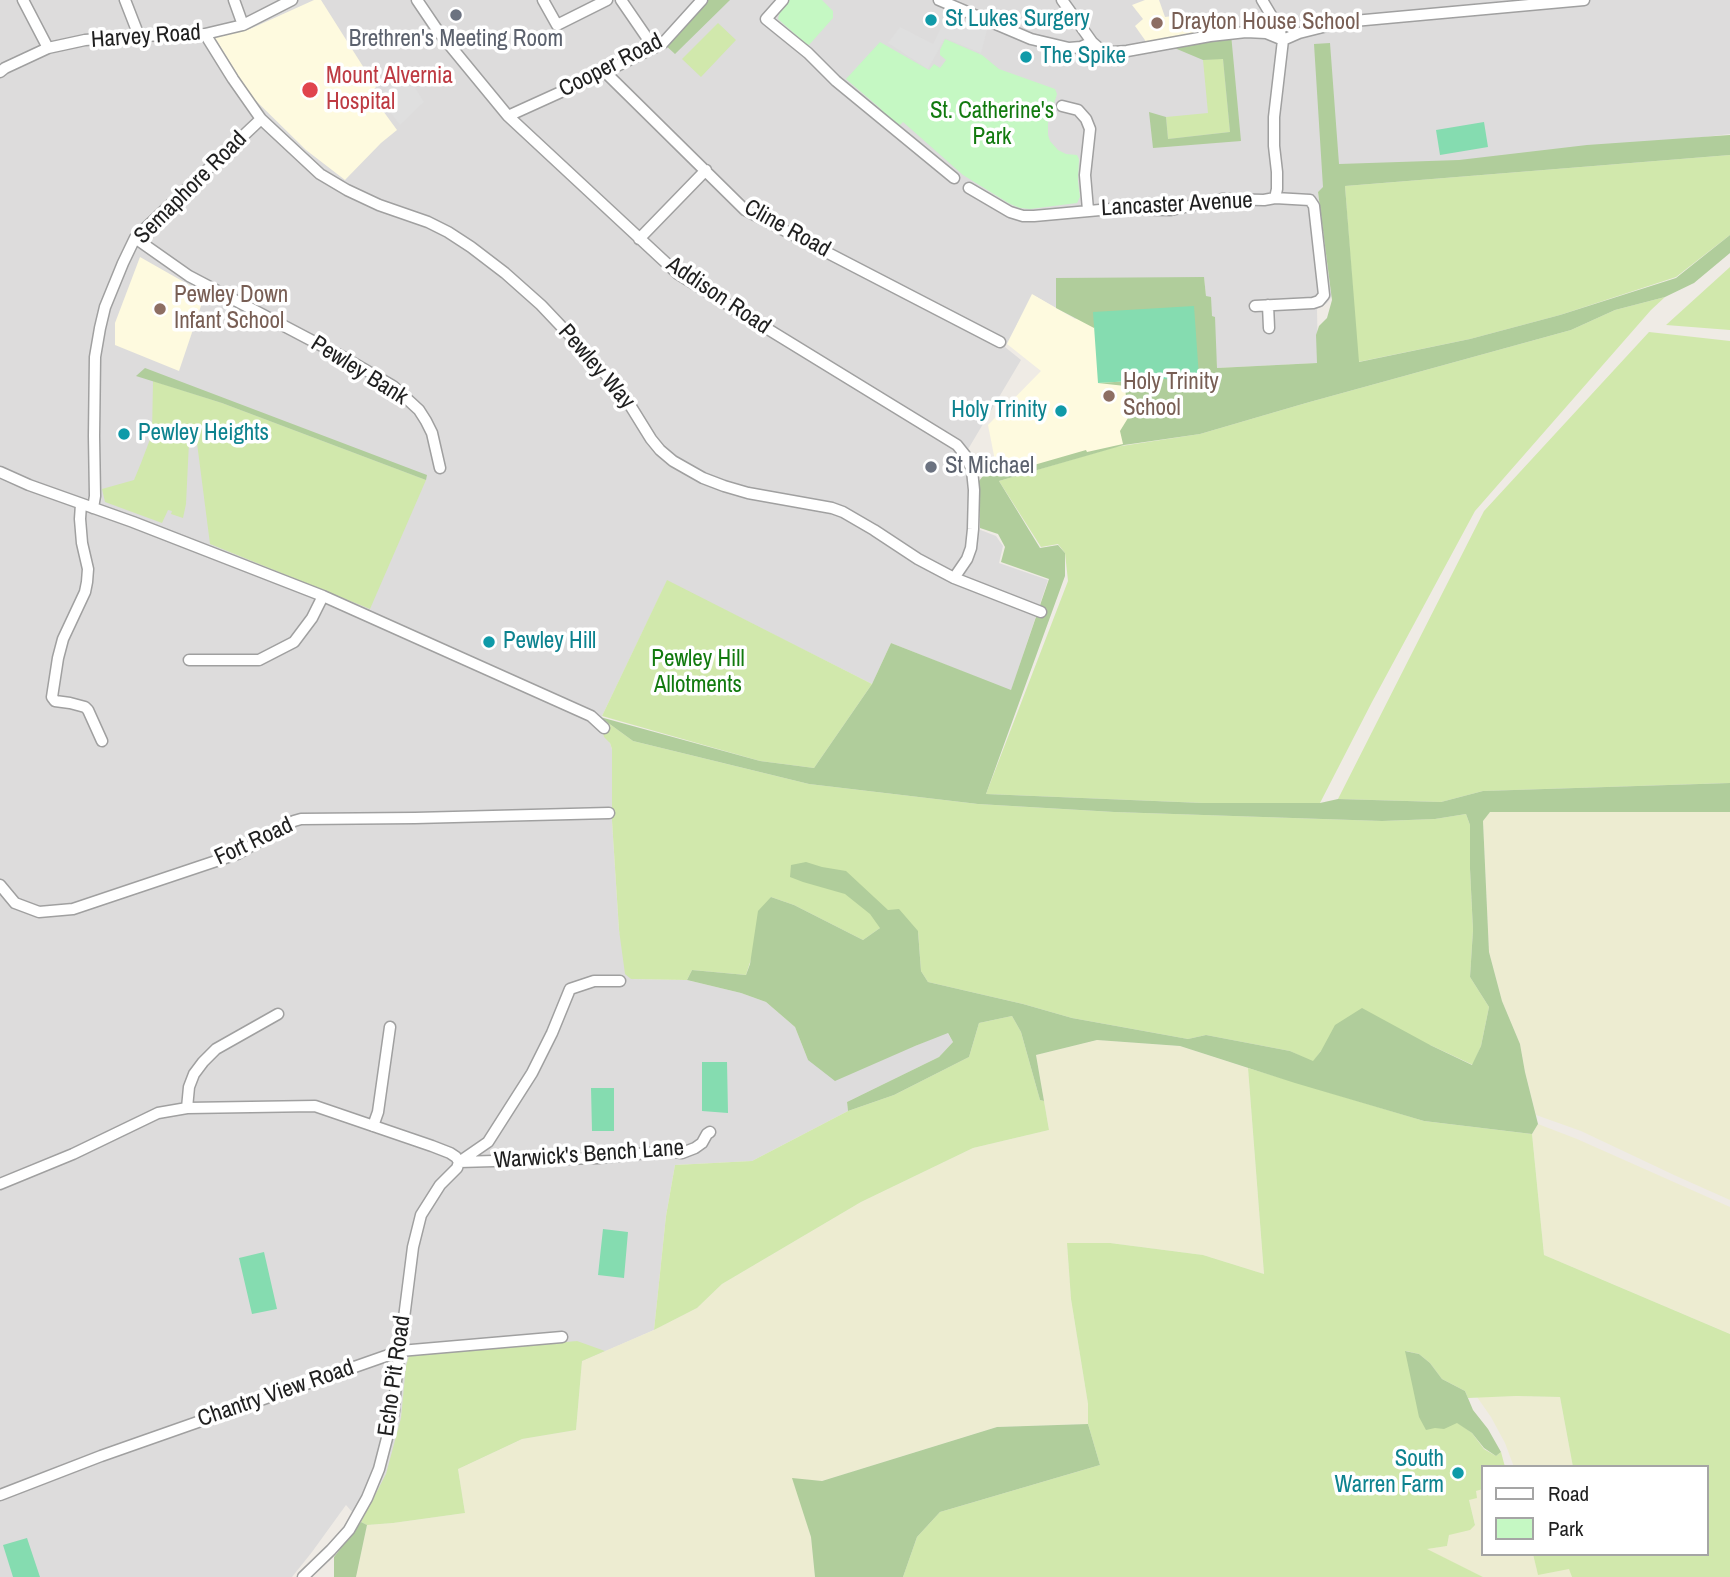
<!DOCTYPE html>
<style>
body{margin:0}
#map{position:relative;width:1730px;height:1577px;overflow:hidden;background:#efebe5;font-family:"Archivo Narrow",sans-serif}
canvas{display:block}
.legend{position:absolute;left:1481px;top:1465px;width:228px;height:91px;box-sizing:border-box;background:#fff;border:2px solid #a5a5a5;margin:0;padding:9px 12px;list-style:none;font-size:21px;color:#1f1f1f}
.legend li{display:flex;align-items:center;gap:14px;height:35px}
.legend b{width:35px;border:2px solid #a5a5a5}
</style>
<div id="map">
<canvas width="1730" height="1577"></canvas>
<ul class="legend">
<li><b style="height:9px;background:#fff"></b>Road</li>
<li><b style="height:19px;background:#c5f8c3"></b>Park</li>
</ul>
</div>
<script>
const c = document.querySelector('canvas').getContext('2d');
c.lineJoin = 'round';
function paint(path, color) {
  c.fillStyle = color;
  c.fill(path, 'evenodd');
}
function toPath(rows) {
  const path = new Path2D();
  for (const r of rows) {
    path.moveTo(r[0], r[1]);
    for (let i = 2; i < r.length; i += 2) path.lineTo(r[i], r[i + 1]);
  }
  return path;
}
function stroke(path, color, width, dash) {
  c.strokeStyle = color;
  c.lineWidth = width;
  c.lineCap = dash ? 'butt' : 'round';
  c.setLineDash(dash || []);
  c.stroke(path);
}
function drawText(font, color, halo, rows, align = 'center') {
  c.font = font + ' "Archivo Narrow",sans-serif';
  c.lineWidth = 7;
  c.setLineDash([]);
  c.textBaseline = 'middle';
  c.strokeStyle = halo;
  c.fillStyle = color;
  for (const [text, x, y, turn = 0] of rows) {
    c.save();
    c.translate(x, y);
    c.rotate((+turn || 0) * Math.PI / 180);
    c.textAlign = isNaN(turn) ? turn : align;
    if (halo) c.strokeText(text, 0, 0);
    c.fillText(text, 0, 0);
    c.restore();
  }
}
const residential = toPath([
 [0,0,1730,0,1730,134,1329,180,1323,189,1318,192,1332,296,1327,303,1317,309,1318,363,1217,368,1212,317,1206,296,1204,278,1056,278,1056,308,1033,295,1005,347,1021,360,967,451,977,503,978,529,996,536,1003,546,999,563,1048,580,1011,691,891,643,872,684,667,581,601,718,612,749,612,821,619,930,631,979,687,980,741,993,766,1002,795,1027,808,1060,915,1046,947,1032,953,1042,939,1057,847,1102,848,1111,752,1161,675,1165,666,1216,654,1330,583,1361,522,1439,458,1469,367,1525,361,1522,346,1505,312,1552,292,1577,0,1577]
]);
const education = toPath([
 [314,0,321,0,376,87,370,93,397,130,381,143,345,180,306,150,251,96,214,36,250,29],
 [1145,0,1159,0,1165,17,1172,16,1177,26,1207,15,1215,30,1147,43,1135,26,1143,19,1132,5],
 [140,257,205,294,179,371,115,345,115,323],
 [1032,294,1075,319,1199,300,1132,443,1115,447,999,481,988,425,1041,371,1007,344]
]);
const farmland = toPath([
 [1489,812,1730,812,1730,1200,1674,1175,1581,1131,1536,1115,1525,1072,1520,1044,1502,1001,1489,952,1483,821],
 [1097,1040,1180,1046,1248,1068,1264,1274,1203,1255,1110,1243,1067,1243,1071,1299,1088,1404,1088,1424,997,1427,822,1481,793,1479,811,1537,815,1577,356,1577,367,1525,393,1523,465,1513,458,1469,522,1439,576,1430,582,1361,654,1330,697,1308,722,1284,861,1202,973,1148,1049,1130,1036,1055],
 [1538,1124,1577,1139,1730,1207,1730,1334,1544,1255,1532,1134],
 [1516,1396,1560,1397,1573,1467,1514,1467,1505,1443,1491,1417,1477,1397],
 [1483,1489,1483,1554,1533,1554,1538,1574,1570,1568,1572,1577,1483,1577,1425,1549,1447,1546,1449,1535,1475,1524,1469,1500,1475,1491]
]);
const grass = toPath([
 [718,23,736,40,701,77,682,59],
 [1223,58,1230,132,1168,139,1166,117,1208,113,1203,60],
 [1730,155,1730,235,1676,277,1560,315,1470,339,1358,362,1345,186],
 [1730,267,1730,330,1666,325],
 [1665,297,1651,310,1475,511,1372,702,1320,803,1203,803,986,794,1068,581,1065,553,1058,544,1041,547,999,481,1115,447,1200,434,1306,403,1571,330,1615,310],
 [1649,332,1730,341,1730,783,1483,791,1441,802,1338,799,1484,511],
 [153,381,222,403,426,480,370,609,210,544,197,443,189,442,186,504,183,518,171,514,172,511,168,510,162,523,105,502,102,489,134,480,141,463,152,434],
 [667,580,872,684,814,768,760,761,602,716],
 [600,717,633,741,809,784,978,804,1114,812,1382,821,1435,819,1466,814,1470,825,1470,869,1473,930,1470,977,1489,1007,1481,1046,1473,1065,1430,1045,1321,1051,1313,1062,1290,1051,1206,1035,1188,1039,1072,1018,1023,1004,928,982,921,971,918,931,880,928,863,940,794,905,771,897,746,975,692,970,687,980,631,979,625,974,619,930,612,821,612,749,610,743,604,737],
 [1012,1016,1021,1032,1040,1100,1044,1101,1049,1130,973,1148,861,1202,722,1284,697,1308,654,1330,666,1216,675,1165,752,1161,848,1111,894,1095,969,1057,979,1023],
 [1248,1068,1424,1121,1532,1134,1544,1255,1730,1334,1730,1577,1572,1577,1569,1569,1538,1575,1533,1554,1707,1554,1707,1467,1573,1467,1560,1397,1516,1396,1468,1398,1465,1391,1442,1379,1430,1363,1419,1354,1406,1351,1435,1428,1444,1428,1457,1422,1472,1433,1484,1449,1496,1456,1501,1452,1505,1467,1483,1467,1483,1489,1476,1491,1477,1498,1469,1500,1475,1525,1470,1530,1449,1535,1447,1546,1427,1549,1483,1577,903,1577,917,1537,940,1512,1100,1465,1088,1424,1088,1404,1071,1299,1067,1243,1110,1243,1203,1255,1264,1274],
 [577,1341,605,1351,582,1361,576,1430,522,1439,458,1469,465,1513,393,1523,367,1525,361,1522,386,1474,401,1418,406,1366,409,1356]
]);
const forest = toPath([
 [702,0,730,0,675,54,663,43],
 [1231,34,1241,141,1153,148,1149,112,1166,117,1168,139,1230,132,1223,59,1203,60,1165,44],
 [1330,43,1339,164,1459,160,1587,145,1730,135,1730,155,1345,186,1359,362,1470,339,1560,315,1676,278,1730,235,1730,253,1694,283,1665,297,1615,310,1571,330,1306,403,1200,434,1124,445,999,481,1040,548,1058,545,1065,553,1065,576,986,794,1203,803,1320,803,1338,799,1441,802,1483,791,1730,783,1730,812,1490,812,1483,821,1489,952,1502,1001,1520,1044,1525,1072,1538,1124,1532,1134,1424,1121,1295,1083,1180,1046,1097,1040,1036,1055,1044,1101,1040,1100,1021,1032,1012,1016,979,1023,969,1057,894,1095,848,1111,847,1102,939,1057,953,1042,948,1033,915,1046,835,1081,808,1060,795,1027,766,1002,741,993,687,980,692,970,746,975,750,964,758,911,771,897,794,905,863,940,880,928,870,914,845,894,803,882,790,877,791,865,806,862,822,867,846,871,888,910,899,909,918,931,921,971,928,982,1023,1004,1072,1018,1188,1039,1206,1035,1290,1051,1313,1061,1321,1051,1335,1025,1362,1008,1430,1045,1472,1065,1481,1046,1489,1007,1470,977,1473,930,1470,869,1470,825,1466,814,1435,819,1382,821,1114,812,978,804,809,784,633,741,600,717,760,761,814,768,872,684,891,643,1011,690,1049,579,1001,562,1005,547,998,534,980,528,979,481,983,476,1003,463,1015,462,1020,469,1086,450,1087,452,1123,444,1120,431,1128,418,1125,386,1098,383,1198,377,1094,312,1094,328,1056,308,1056,278,1204,277,1206,296,1211,297,1212,316,1215,317,1217,368,1317,363,1316,335,1319,326,1327,318,1332,300,1318,192,1323,187,1314,44],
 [145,368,427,475,426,480,222,403,136,376],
 [1405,1351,1419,1354,1430,1363,1442,1379,1465,1391,1473,1410,1488,1429,1501,1452,1496,1456,1484,1448,1472,1433,1457,1423,1444,1429,1435,1428,1426,1430,1419,1417],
 [1088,1424,1100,1465,940,1512,917,1537,903,1577,815,1577,811,1537,792,1478,822,1481,997,1427],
 [361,1522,367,1525,356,1577,334,1577,334,1557]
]);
const park = toPath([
 [789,0,822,0,833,11,833,18,809,45,806,44,778,19,780,11],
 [945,39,982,55,999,69,1055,89,1057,94,1048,123,1048,135,1050,141,1058,150,1066,154,1077,155,1079,159,1078,181,1080,197,1077,203,1030,209,1020,208,1010,204,963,175,903,122,900,125,882,113,881,109,846,79,880,42,929,70,934,64,940,68,946,60,940,55,940,50]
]);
const pitch = toPath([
 [1484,122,1488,147,1440,155,1436,130],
 [1194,306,1199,377,1098,383,1093,312],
 [702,1062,727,1062,728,1113,702,1111],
 [591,1088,614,1088,614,1131,592,1131],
 [603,1229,628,1232,624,1278,598,1275],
 [264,1252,277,1309,252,1314,239,1258],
 [27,1538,40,1577,13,1577,3,1545]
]);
const parking = toPath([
 [948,13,987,30,981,53,945,38,928,69,888,43,900,27,933,44],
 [407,75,424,102,400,125,377,95]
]);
const street = toPath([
 [23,0,48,48],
 [125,0,139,36],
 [234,0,243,25],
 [417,0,438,31,508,116,678,274,957,445,965,455,972,470,974,490,973,529,971,548,967,559,954,578],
 [543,0,557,25,607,0],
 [621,0,654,48],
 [783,0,766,19,808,53,836,81,954,178],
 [939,0,1031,39,1069,48,1081,47,1092,42],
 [1062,0,1092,42,1101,50,1113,52,1127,51,1210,36,1246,32,1266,33,1283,40,1299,33,1343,22,1584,0],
 [1262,0,1277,25,1283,40,1274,117,1274,146,1277,172,1277,189,1275,198],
 [205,34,233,79,261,119,320,174,347,190,379,205,428,222,448,232,471,247,505,273,541,305,595,362,625,397,651,439,660,450,673,461,703,478,724,486,748,493,832,508,843,512,874,530,918,559,954,578,1041,612],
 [0,72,5,68,48,48,85,40,139,36,205,34,243,25,292,0],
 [605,72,745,210,1000,342],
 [1062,106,1078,110,1086,119,1090,129,1085,175,1088,210],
 [508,116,605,72,663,43,702,0],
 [969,188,1010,212,1023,216,1034,216,1111,209,1171,210,1222,199,1264,200,1275,198,1310,200,1314,206,1324,295,1319,301,1313,303,1255,306],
 [135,238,189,276,345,358,393,386,419,410,426,421,432,433,440,468],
 [639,239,706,170],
 [1268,305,1269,328],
 [0,472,29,485,133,522,323,596,591,716,604,728],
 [81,504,80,519,82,543,88,569,87,582,85,592,63,639,58,658,52,697,55,701,70,703,85,707,88,710,102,741],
 [93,508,95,496,94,436,95,357,100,328,105,307,123,263,135,238,261,119],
 [189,660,259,660,294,642,312,618,323,596],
 [0,885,15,903,39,912,73,909,237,854,294,821,301,819,415,818,609,813],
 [187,1108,189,1087,194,1074,203,1062,216,1049,278,1014],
 [373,1126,378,1112,390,1027],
 [459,1162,598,1158,667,1151,682,1153,695,1148,702,1143,707,1134,710,1132],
 [0,1184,73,1154,158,1113,187,1108,315,1106,432,1146,450,1153,456,1157,459,1162],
 [0,1495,101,1456,400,1351,562,1337],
 [303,1577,331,1550,349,1530,367,1498,379,1469,394,1411,396,1381,413,1247,421,1215,440,1185,457,1168,459,1162,488,1142,532,1073,552,1033,570,989,594,981,620,981]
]);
const markers = [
 [456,15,7,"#6b7280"],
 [931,20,7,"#0f9aa8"],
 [1157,23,7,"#8d6e63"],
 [1026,57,7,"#0f9aa8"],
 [310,90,9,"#e0444e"],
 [160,309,7,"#8d6e63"],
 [1109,396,7,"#8d6e63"],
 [1061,411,7,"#0f9aa8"],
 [124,434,7,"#0f9aa8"],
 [931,467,7,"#6b7280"],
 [489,642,7,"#0f9aa8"],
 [1458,1473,7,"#0f9aa8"]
];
const cultureNames = [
 ["St Lukes Surgery",945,20],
 ["The Spike",1040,57],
 ["Holy Trinity",1047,411,"right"],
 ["Pewley Heights",138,434],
 ["Pewley Hill",503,642],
 ["South",1444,1460,"right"],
 ["Warren Farm",1444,1486,"right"]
];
const educationNames = [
 ["Drayton House School",1171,23],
 ["Pewley Down",174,296],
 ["Infant School",174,322],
 ["Holy Trinity",1123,383],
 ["School",1123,409]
];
const streetNames = [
 ["Harvey Road",146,37,-4],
 ["Cooper Road",611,66,-27],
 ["Semaphore Road",191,188,-45],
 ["Lancaster Avenue",1177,205,-3],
 ["Cline Road",787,229,29],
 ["Addison Road",718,296,34],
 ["Pewley Way",596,367,49],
 ["Pewley Bank",359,371,32],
 ["Fort Road",254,842,-25],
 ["Warwick's Bench Lane",589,1155,-4],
 ["Echo Pit Road",395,1376,-82],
 ["Chantry View Road",276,1394,-19]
];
const worshipNames = [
 ["Brethren's Meeting Room",456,40],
 ["St Michael",945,467,"left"]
];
const healthNames = [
 ["Mount Alvernia",326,77],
 ["Hospital",326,103]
];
const parkNames = [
 ["St. Catherine's",992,112],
 ["Park",992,138],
 ["Pewley Hill",698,660],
 ["Allotments",698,686]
];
paint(residential, '#dddcdc');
paint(education, '#fefadf');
paint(farmland, '#edecd1');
paint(grass, '#d1e8ac');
paint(forest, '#b0cd9b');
paint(park, '#c5f8c3');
paint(pitch, '#85dcb0');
paint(parking, '#dfdfdf');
stroke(street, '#a0a0a0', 13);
stroke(street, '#fff', 10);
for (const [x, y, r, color] of markers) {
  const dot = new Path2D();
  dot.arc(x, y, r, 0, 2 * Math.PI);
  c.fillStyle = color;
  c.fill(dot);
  stroke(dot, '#fff', 2.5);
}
drawText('23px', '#0d838f', '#fff', cultureNames, 'left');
drawText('23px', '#785e54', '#fff', educationNames, 'left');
drawText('23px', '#1f1f1f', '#fff', streetNames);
drawText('23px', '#5b616d', '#fff', worshipNames);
drawText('23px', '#be3a42', '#fff', healthNames, 'left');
drawText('23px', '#127a0f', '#fff', parkNames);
</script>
